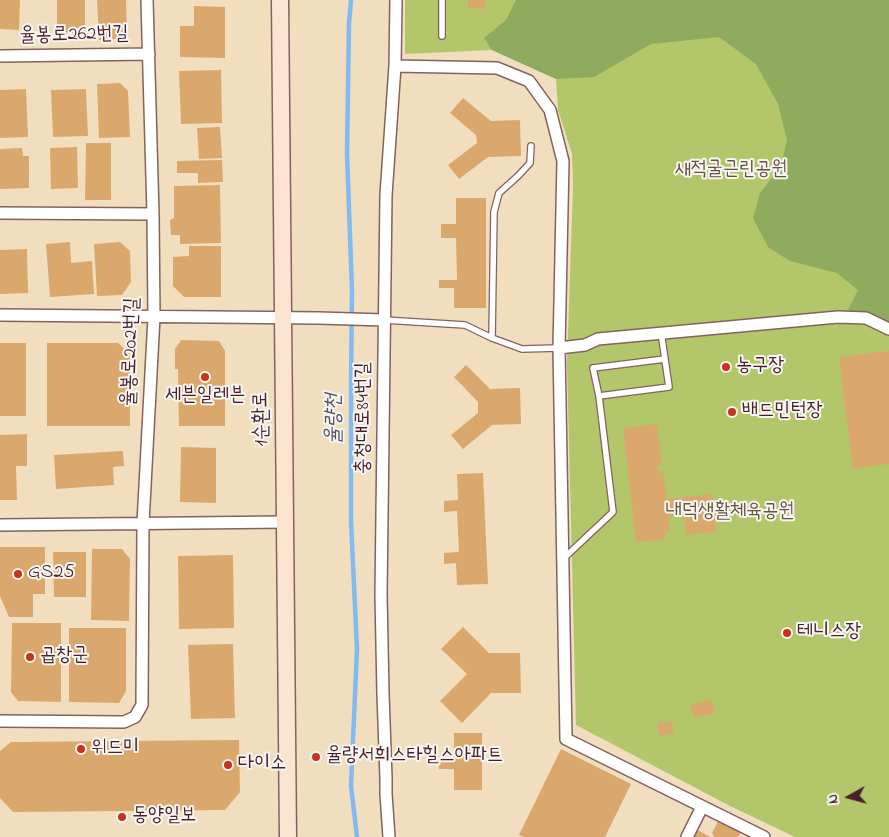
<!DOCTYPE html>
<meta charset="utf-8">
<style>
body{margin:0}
#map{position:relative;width:889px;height:837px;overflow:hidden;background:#f1debf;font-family:"Indie Flower",sans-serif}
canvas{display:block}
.north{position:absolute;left:824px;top:772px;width:50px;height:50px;-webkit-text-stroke:4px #f6f6f2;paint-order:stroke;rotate:263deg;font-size:14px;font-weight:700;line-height:20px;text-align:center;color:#4a1f2b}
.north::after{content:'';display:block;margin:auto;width:18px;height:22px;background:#4a1f2b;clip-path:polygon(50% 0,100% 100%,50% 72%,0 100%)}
</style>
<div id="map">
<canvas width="889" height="837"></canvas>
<div class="north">N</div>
</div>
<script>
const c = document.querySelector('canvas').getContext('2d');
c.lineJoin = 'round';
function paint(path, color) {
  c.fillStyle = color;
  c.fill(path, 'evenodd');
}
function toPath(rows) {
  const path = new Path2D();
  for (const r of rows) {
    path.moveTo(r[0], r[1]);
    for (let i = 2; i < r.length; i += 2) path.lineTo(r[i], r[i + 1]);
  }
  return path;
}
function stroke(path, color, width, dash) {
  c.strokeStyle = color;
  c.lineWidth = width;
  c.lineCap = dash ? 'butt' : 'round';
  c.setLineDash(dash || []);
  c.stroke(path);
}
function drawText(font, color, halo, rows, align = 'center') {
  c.font = font + ' "Indie Flower","Poor Story",sans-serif';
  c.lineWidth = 4;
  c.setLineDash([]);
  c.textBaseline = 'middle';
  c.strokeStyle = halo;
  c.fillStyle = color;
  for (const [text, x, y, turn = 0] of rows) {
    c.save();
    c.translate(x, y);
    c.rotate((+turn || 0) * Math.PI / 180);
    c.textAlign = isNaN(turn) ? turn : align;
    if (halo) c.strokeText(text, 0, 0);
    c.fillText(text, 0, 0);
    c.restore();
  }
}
const green = toPath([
 [405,0,889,0,889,837,795,837,730,806,576,725,567,364,573,187,572,154,558,110,556,79,492,50,405,54]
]);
const forest = toPath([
 [516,0,889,0,889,331,848,310,858,290,837,273,790,261,768,247,753,218,760,193,781,166,787,140,778,104,756,64,719,37,651,44,594,77,556,79,492,50,484,38,506,20]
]);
const stream = toPath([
 [351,0,349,23,347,154,352,290,351,387,351,521,357,649,351,786,357,837]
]);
const building = toPath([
 [0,0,20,0,19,30,0,29],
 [57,0,85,0,85,33,57,33],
 [97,0,126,0,127,28,119,39,99,40],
 [468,0,485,0,485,9,468,8],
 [194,6,225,7,225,58,180,57,180,26,194,26],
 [221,70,222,123,181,124,179,71],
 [120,83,128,91,130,137,99,138,97,84],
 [26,89,28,137,0,138,0,90],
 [86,89,88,136,53,137,51,90],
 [463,98,491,121,520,120,521,156,488,157,459,179,448,165,477,143,476,135,450,113],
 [220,127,222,158,199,159,197,128],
 [86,143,111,143,111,200,85,200],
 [77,147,78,188,51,189,50,148],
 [22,148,23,156,29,156,29,188,0,189,0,149],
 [222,160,223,182,198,183,198,173,177,173,177,161],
 [220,185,221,243,180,244,180,235,171,235,170,220,174,218,174,186],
 [456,198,486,198,486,308,454,308,454,288,439,288,439,280,457,280,456,238,441,238,441,224,456,224],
 [70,242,71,263,92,261,94,294,50,297,46,244],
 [120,242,130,251,131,282,122,295,97,296,94,244],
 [189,246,221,246,221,297,184,297,173,286,173,257,189,256],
 [27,249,28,293,0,294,0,250],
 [181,340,219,341,225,351,225,426,179,426,178,369,175,369,175,349],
 [0,343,26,343,26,416,0,416],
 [47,343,118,343,130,354,130,426,47,426],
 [889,351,889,464,853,469,839,357],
 [466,365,490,389,520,388,521,424,492,425,463,449,451,435,478,413,478,402,454,377],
 [657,424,662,464,657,466,658,471,663,471,667,499,712,494,714,509,728,507,729,520,714,522,716,531,686,535,684,515,669,517,670,531,665,531,665,539,636,542,623,428],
 [27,434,27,466,16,466,17,500,0,500,0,435],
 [181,447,216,448,216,503,180,502],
 [123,451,124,466,113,467,114,485,56,489,54,455],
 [483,473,488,584,457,585,456,563,444,564,444,553,459,552,457,511,444,512,444,501,458,500,457,474],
 [0,547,45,547,45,594,33,594,33,617,9,617,0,596],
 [92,549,122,549,130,559,129,621,91,620],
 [53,552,86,552,86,597,54,597],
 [233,555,234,628,179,629,178,556],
 [12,623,61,623,61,702,18,701,11,692],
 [463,627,489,653,520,653,521,693,491,693,462,723,440,701,467,674,441,649],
 [69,628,126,628,126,691,119,703,69,702],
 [233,644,235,718,191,719,188,645],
 [711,699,715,713,694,718,690,705],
 [671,721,674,733,660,736,657,724],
 [454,733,482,733,482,790,454,790,454,769,439,769,439,761,454,761],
 [239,740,240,792,225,810,13,812,0,798,0,751,11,742],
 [561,749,631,784,605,837,524,837,519,835],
 [718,821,741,832,738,837,714,837,712,833],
 [696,829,710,837,692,837]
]);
const service = toPath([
 [442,36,442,0],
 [384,320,465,325,492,338,522,349,559,348],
 [492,338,494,212,499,193,518,176,530,163,531,146],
 [599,396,593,368,665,359],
 [563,559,613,512,599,396,669,387,661,332]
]);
const minor = toPath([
 [0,56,149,54],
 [395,66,497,68,529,81,550,110,563,161,559,348],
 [0,213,153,214],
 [0,315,319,318,384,320],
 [0,525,285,522],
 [0,721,124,722,135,717,142,705,143,523,154,317,153,214,147,0],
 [389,837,386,794,386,778,383,694,381,594,386,195,395,66,396,0],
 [687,837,702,807],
 [764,837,566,739,559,348,585,345,598,339,838,317,866,318,889,329]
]);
const secondary = toPath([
 [280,0,288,837]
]);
const markers = [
 [726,367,5,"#c8321e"],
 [205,377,5,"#c8321e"],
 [732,412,5,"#c8321e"],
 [18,574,5,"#c8321e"],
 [787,633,5,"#c8321e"],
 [30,657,5,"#c8321e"],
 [81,749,5,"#c8321e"],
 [316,757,5,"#c8321e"],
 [228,765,5,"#c8321e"],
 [122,817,5,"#c8321e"]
];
const streetNames = [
 ["율봉로262번길",74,36,-1],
 ["율봉로202번길",132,352,-88],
 ["충청대로84번길",365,418,-90],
 ["1순환로",263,419,-91]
];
const parkNames = [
 ["새적굴근린공원",731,171],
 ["내덕생활체육공원",730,513]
];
const poiNames = [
 ["농구장",736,367],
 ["세븐일레븐",205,397,"center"],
 ["배드민턴장",742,412],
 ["GS25",28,574],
 ["테니스장",797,633],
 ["곱창군",40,657],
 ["위드미",91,749],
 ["율량서희스타힐스아파트",326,757],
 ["다이소",238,765],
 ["동양일보",132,817]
];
const waterNames = [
 ["율량천",336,419,-90]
];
paint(green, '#b3c66a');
paint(forest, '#8eab5e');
stroke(stream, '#82baf2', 4.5);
paint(building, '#daa86c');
stroke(service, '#84625f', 8);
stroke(minor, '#84625f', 14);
stroke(secondary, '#84625f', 19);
stroke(service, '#fff', 5.5);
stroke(minor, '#fff', 11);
stroke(secondary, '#fde4d1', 16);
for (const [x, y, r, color] of markers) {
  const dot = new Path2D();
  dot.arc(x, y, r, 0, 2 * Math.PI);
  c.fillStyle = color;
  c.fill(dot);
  stroke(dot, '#f6f6f2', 2);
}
drawText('20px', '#4a1f2b', '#f6f6f2', streetNames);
drawText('20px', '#6a513e', '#f6f6f2', parkNames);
drawText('20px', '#4a1f2b', '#f6f6f2', poiNames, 'left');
drawText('italic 21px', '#5b4e67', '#f6f6f2', waterNames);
</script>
